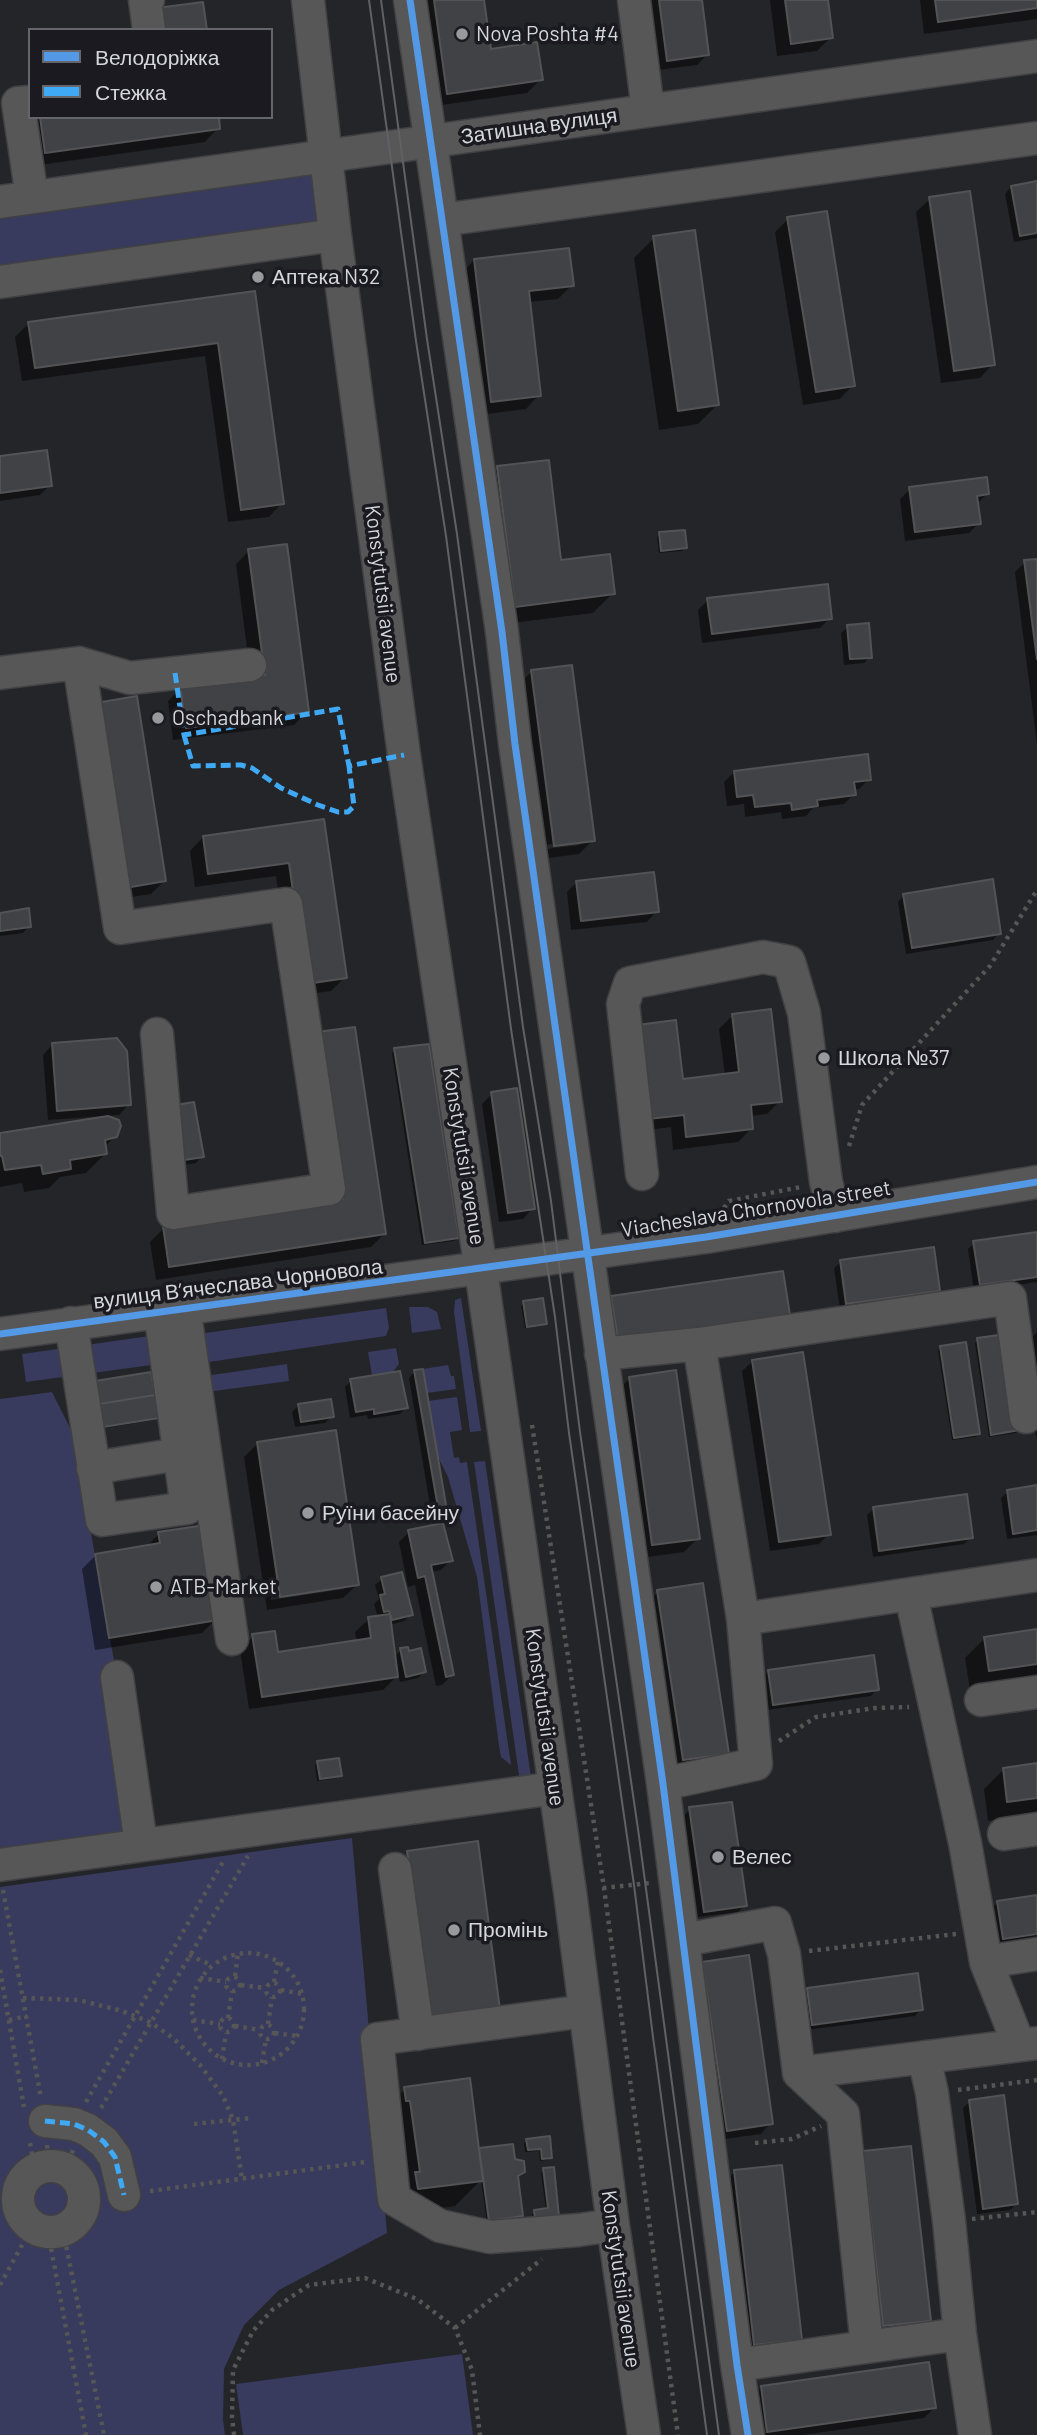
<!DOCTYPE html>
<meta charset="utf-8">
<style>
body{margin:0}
#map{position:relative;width:1037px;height:2435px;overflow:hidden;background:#242528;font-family:Barlow,sans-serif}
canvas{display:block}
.legend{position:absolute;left:28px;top:28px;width:245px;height:91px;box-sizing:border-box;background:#1a1a20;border:2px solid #65666b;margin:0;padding:9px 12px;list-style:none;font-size:21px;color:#d6d7db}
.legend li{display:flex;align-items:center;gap:14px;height:35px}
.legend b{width:35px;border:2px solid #65666b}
</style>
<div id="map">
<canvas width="1037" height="2435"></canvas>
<ul class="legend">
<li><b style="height:9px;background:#5399e6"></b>Велодоріжка</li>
<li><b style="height:9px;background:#3fa9f5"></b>Стежка</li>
</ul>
</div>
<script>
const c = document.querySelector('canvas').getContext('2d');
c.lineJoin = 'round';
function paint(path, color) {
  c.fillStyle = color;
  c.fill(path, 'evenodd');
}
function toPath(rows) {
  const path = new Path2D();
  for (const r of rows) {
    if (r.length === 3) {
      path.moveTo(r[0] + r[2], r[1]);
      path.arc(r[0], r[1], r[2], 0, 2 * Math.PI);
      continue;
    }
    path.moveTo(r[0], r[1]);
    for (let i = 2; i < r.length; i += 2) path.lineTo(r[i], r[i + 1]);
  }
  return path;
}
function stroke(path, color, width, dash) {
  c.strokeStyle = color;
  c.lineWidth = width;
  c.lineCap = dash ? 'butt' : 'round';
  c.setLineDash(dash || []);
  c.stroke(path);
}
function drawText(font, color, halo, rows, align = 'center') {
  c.font = font + ' Barlow,sans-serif';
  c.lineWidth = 7;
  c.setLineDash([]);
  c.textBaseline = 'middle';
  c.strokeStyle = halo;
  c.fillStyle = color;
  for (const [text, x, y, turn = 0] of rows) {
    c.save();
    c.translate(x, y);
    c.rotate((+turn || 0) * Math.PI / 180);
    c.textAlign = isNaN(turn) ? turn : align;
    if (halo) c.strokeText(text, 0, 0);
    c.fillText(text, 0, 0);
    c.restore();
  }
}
const green = toPath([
 [311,174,318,227,0,270,0,216],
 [461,1298,481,1431,470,1432,454,1312,455,1300],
 [409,1307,428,1307,437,1312,441,1329,412,1333],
 [386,1308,389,1328,386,1336,202,1363,198,1334],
 [178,1332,181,1361,26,1382,22,1354],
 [396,1348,399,1364,392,1373,372,1375,368,1352],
 [287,1364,289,1381,207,1392,205,1376],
 [448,1365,451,1376,454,1376,456,1389,427,1393,423,1369],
 [52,1392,73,1434,117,1677,141,1844,0,1865,0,1399],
 [457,1397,462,1430,450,1432,454,1458,459,1457,460,1463,467,1462,511,1765,501,1757,499,1746,477,1577,448,1477,437,1455,428,1401],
 [485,1461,531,1777,520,1782,474,1462],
 [352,1838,387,2233,279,2290,244,2325,224,2369,223,2420,225,2435,0,2435,0,1887],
 [462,2354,473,2435,243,2435,236,2384]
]);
const shadow = toPath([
 [419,0,482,0,489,51,541,79,527,93,434,106],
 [648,0,700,0,707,55,697,65,658,70],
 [770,0,826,0,831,37,817,51,777,56],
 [920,0,1037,0,1037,19,924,34],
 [32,117,217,117,218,128,205,142,32,166],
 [1037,183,1037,238,1014,242,1005,194,1011,187],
 [930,199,993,364,980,378,941,383,916,212],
 [788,219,853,385,840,399,803,405,775,232],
 [654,238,717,405,698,424,659,430,634,258],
 [474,260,572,285,558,299,528,302,539,395,526,409,478,415,461,274],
 [253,293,282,503,269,517,228,522,205,356,22,381,15,337,29,323],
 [0,458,50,485,40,495,0,501],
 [498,468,560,562,613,593,593,613,495,625,478,488],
 [910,489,987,494,977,504,979,523,969,533,905,541,900,499],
 [660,534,685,548,682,551,659,553,657,537],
 [249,551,308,711,294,725,173,740,168,701,181,688,251,679,236,564],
 [1037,560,1037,744,1015,572,1025,562],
 [708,600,830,618,820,628,702,643,698,610],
 [848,627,870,657,864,663,844,665,841,633],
 [532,671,593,840,579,854,541,859,519,685],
 [580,841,580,845,546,849,545,845],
 [84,718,164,881,151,894,112,900],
 [734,772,869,779,859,789,853,790,854,794,844,804,813,808,806,816,782,819,781,812,745,817,744,804,727,806,724,782],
 [323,821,345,977,331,991,293,996,276,876,195,887,190,851,203,837],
 [577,882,657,911,647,922,571,930,567,892],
 [904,895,999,933,993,940,906,954,898,902],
 [0,914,29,926,23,933,0,936],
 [733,1015,780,1101,767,1114,750,1116,752,1128,738,1142,673,1150,671,1127,635,1132,682,1081,725,1076,719,1029],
 [53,1044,129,1104,119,1115,48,1120,43,1055],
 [304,1048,385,1233,371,1247,156,1280,150,1242,164,1228,328,1203],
 [395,1050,457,1238,454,1241,422,1245,392,1053],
 [492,1094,533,1208,523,1219,499,1222,482,1104],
 [169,1113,202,1156,196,1163,178,1166],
 [0,1134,116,1136,104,1147,105,1154,86,1173,60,1177,49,1188,24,1192,22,1183,0,1187],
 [1037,1234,1037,1282,974,1291,968,1249,974,1243],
 [841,1262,938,1290,932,1297,840,1310,834,1268],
 [782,1273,608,1349,602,1308,612,1297],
 [524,1303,545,1323,542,1326,525,1328,521,1306],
 [1037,1332,1037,1436,1036,1437,1027,1342],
 [978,1340,1018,1430,1016,1433,989,1437,975,1343],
 [941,1348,979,1434,976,1437,952,1440,938,1350],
 [753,1361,829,1534,819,1544,770,1551,742,1371],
 [415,1371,445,1511,438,1517,432,1518,409,1378],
 [630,1378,698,1538,684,1552,639,1558,616,1392],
 [351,1381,406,1407,400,1414,368,1419,367,1415,350,1418,345,1387],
 [87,1386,157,1417,154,1420,95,1430],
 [299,1405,332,1416,325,1423,295,1427,292,1412],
 [258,1443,357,1585,343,1598,267,1610,244,1457],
 [344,1586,344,1589,271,1600,271,1597],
 [1037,1487,1037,1535,1007,1539,1001,1498,1008,1491],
 [874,1509,971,1537,964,1544,873,1557,867,1515],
 [409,1532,451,1560,441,1570,431,1572,453,1674,442,1685,436,1686,415,1585,408,1587,399,1542],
 [159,1534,216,1619,202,1633,95,1650,82,1569,96,1555,146,1547],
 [382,1579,411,1615,404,1621,389,1625,394,1657,401,1650,408,1653,424,1672,418,1678,400,1682,398,1675,383,1690,249,1709,240,1650,253,1636,276,1654,357,1642,355,1632,369,1619,378,1618,374,1604,379,1599,375,1585],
 [658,1592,727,1753,713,1767,670,1773,644,1605],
 [1037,1631,1037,1680,970,1690,965,1658,985,1638],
 [769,1671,877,1689,871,1696,767,1710,762,1678],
 [318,1762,340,1775,337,1778,317,1781,315,1765],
 [1037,1765,1037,1814,988,1821,984,1789,1004,1769],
 [690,1809,745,1905,738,1912,698,1917,684,1816],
 [1037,1897,1037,1950,983,1957,978,1922,998,1902],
 [703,1963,771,2123,761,2134,717,2140,693,1973],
 [808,1990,921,2009,915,2016,806,2030,801,1997],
 [405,2089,478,2152,480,2150,516,2177,521,2216,518,2218,487,2223,481,2180,455,2206,392,2215,378,2115],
 [970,2101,1016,2204,1010,2210,977,2214,963,2108],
 [548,2138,550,2157,548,2160,540,2161,539,2151,525,2152,524,2143,527,2140],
 [864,2153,929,2320,919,2330,873,2335,854,2163],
 [544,2170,558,2217,533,2222,532,2214,535,2211,546,2210,541,2173],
 [735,2172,800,2339,790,2349,744,2354,724,2182],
 [761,2387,934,2408,924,2418,802,2435,757,2435,751,2398]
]);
const building = toPath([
 [434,0,484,0,491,49,537,42,543,80,447,94,434,0],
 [659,0,702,0,709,55,667,61,659,0],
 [785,0,828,0,833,38,791,44,785,0],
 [935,0,1037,0,1037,8,938,22,935,0],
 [203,2,207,30,160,30,157,8,203,2],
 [40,117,219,117,220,129,45,153,40,117],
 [1037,181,1037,233,1020,236,1011,186,1037,181],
 [970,191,995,365,954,371,929,197,970,191],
 [827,211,855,386,816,392,787,217,827,211],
 [695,230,719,405,678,411,653,236,695,230],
 [569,248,574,286,529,291,541,396,491,402,474,259,569,248],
 [255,291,284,504,241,510,218,343,35,368,28,322,255,291],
 [47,450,52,486,0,493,0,456,47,450],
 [549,460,561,560,610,554,615,594,515,607,497,466,549,460],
 [987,477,989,494,977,496,981,524,915,532,909,487,987,477],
 [685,530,687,548,661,551,659,532,685,530],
 [287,544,309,712,186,728,180,686,265,675,248,549,287,544],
 [1037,559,1037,659,1024,560,1037,559],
 [828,584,832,619,712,634,707,598,828,584],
 [869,623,872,658,850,659,847,625,869,623],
 [572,665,595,841,554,846,531,670,572,665],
 [137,696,166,881,125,888,96,703,137,696],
 [868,754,871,780,854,782,856,795,817,800,818,806,792,810,791,803,755,807,753,795,737,797,734,771,868,754],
 [324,819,347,978,306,984,289,863,208,874,203,836,324,819],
 [654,872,659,912,581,921,576,881,654,872],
 [993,879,1001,934,912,948,903,894,993,879],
 [29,908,31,927,0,931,0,913,29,908],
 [771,1009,782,1102,751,1105,753,1129,686,1137,684,1115,648,1119,637,1025,676,1020,683,1079,739,1072,732,1014,771,1009],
 [355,1027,386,1234,169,1267,163,1226,343,1199,317,1032,355,1027],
 [117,1038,127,1051,131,1105,57,1111,52,1043,117,1038],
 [429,1044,459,1238,425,1243,394,1048,429,1044],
 [517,1088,535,1209,508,1213,491,1092,517,1088],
 [194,1102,204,1157,184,1160,175,1105,194,1102],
 [108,1116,119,1120,121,1126,117,1137,105,1140,107,1154,70,1160,71,1169,43,1174,41,1165,5,1170,2,1156,0,1156,0,1133,108,1116],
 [1037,1232,1037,1277,980,1285,973,1241,1037,1232],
 [934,1247,940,1291,846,1304,840,1260,934,1247],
 [783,1271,790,1315,618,1340,611,1296,783,1271],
 [543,1298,547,1324,527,1327,523,1301,543,1298],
 [1006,1334,1020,1430,991,1435,977,1338,1006,1334],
 [966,1342,980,1434,954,1438,940,1346,966,1342],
 [803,1352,831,1535,779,1542,752,1360,803,1352],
 [423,1369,447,1511,439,1513,414,1370,423,1369],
 [676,1370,700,1539,652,1545,629,1377,676,1370],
 [400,1371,408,1408,374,1414,374,1409,356,1412,350,1379,400,1371],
 [151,1372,155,1395,93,1405,89,1382,151,1372],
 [155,1395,159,1418,97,1428,93,1405,155,1395],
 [331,1399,334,1417,301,1422,298,1404,331,1399],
 [336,1430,359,1585,280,1597,257,1442,336,1430],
 [1037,1485,1037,1530,1013,1534,1007,1490,1037,1485],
 [967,1494,973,1538,879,1551,873,1507,967,1494],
 [443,1523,453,1561,431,1565,454,1675,446,1677,425,1576,418,1578,408,1530,443,1523],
 [199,1526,200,1536,204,1535,218,1620,109,1638,95,1554,160,1543,158,1532,199,1526],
 [402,1572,413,1615,392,1620,389,1611,384,1612,380,1595,385,1594,381,1577,402,1572],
 [703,1583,729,1754,683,1760,657,1590,703,1583],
 [390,1614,398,1677,262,1697,252,1634,275,1631,278,1652,371,1638,368,1617,390,1614],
 [1037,1629,1037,1664,989,1671,984,1637,1037,1629],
 [408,1647,409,1651,421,1648,426,1672,406,1677,400,1648,408,1647],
 [874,1655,879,1690,773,1705,768,1670,874,1655],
 [339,1758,342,1776,320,1779,317,1761,339,1758],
 [1037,1763,1037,1798,1007,1802,1003,1768,1037,1763],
 [732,1802,747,1906,704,1912,689,1807,732,1802],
 [478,1841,500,2010,429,2019,407,1851,478,1841],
 [1037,1895,1037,1934,1003,1939,997,1901,1037,1895],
 [749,1955,773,2124,727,2131,702,1962,749,1955],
 [918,1973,923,2010,812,2025,807,1988,918,1973],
 [470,2078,483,2181,418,2189,415,2172,420,2172,410,2101,406,2101,404,2087,470,2078],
 [1004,2095,1018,2204,983,2209,969,2100,1004,2095],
 [550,2136,552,2158,542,2159,541,2149,528,2150,526,2139,550,2136],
 [513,2144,515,2159,524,2161,525,2172,518,2176,523,2216,489,2221,479,2148,513,2144],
 [911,2146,931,2321,883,2326,863,2151,911,2146],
 [782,2165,802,2340,754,2345,734,2170,782,2165],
 [554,2167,559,2217,535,2220,534,2210,548,2208,543,2168,554,2167],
 [929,2362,936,2408,767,2432,761,2386,929,2362]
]);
const path = toPath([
 [849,1146,862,1105,990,966,1037,890],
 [724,1208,729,1201,801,1187],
 [532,1425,604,1888,678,2435],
 [779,1741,816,1717,875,1708,909,1707],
 [603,1888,650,1883],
 [3,1890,41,2098],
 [809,1951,956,1934],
 [248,2009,56],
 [189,1955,211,1965],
 [0,1970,24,2107],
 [235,1976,238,1953],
 [233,1984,7],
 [200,1978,226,1982],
 [274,1982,278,1961],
 [273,1990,7],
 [241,1985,266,1988],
 [281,1990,303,1994],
 [23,1998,79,2000,122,2011,150,2022,173,2038,200,2065,223,2096,233,2120,242,2179],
 [227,2025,7],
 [228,2018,232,1991],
 [9,2020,27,2016],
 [193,2020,220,2024],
 [268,2024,272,1997],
 [267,2032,7],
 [235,2026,260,2030],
 [275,2033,297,2036],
 [222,2059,226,2033],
 [262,2063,266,2039],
 [958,2090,1037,2080],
 [86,2102,224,1860],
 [101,2108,248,1856],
 [194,2124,251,2118],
 [30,2143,35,2169],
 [755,2143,792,2139,821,2126],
 [47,2145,49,2165],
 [65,2169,73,2150],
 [150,2191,366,2162],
 [84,2205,100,2201],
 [972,2219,1037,2212],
 [63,2230,104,2435],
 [48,2232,86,2435],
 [0,2285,32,2227],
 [455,2328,542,2259],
 [234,2435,232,2417,233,2370,253,2331,272,2310,309,2285,365,2278,417,2299,455,2328,472,2370,480,2435]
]);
const minor = toPath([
 [148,0,145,0,149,30],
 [308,0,335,235,404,755,481,1270,570,1892,613,2225,644,2435],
 [410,0,502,632,515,744,663,1784,737,2365,748,2435],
 [634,0,648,110],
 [30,102,18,103,32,197],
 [0,202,1037,56],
 [442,220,1037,138],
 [0,282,335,235],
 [79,663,120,928,286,904,329,1189,173,1213,157,1034],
 [0,673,79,663,130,678,250,665],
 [642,1174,623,1004,630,983,763,957,789,962,804,1013,826,1182,835,1216],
 [184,1307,232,1639],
 [71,1323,102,1520,187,1508,160,1311],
 [0,1334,706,1237,1037,1182],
 [601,1354,699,1344,1010,1298,1026,1417],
 [93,1468,179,1454],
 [911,1595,965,1843,986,1962,1019,2045],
 [743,1619,1037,1575],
 [117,1677,141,1844],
 [981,1700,1037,1692],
 [663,1784,756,1764,743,1619,699,1344],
 [1004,1834,1037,1829],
 [0,1865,555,1788],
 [395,1869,418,2034],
 [684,1940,775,1923,784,1954,799,2073,1037,2043],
 [986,1962,1037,1954],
 [585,2011,377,2039,394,2199,440,2226,490,2237,579,2230,613,2225],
 [924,2057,932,2093,949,2221,960,2334,975,2435],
 [799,2073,843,2114,867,2346],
 [45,2121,74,2124,88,2130,104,2142,115,2157,124,2195],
 [51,2199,33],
 [737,2365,960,2334]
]);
const tram = toPath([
 [369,0,416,341,446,536,511,1029,555,1317,569,1433,634,1885,653,2037,707,2435],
 [381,0,427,339,457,534,523,1027,551,1201,580,1432,638,1829,719,2435]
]);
const quiet = toPath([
 [175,673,184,735,338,709,349,766,404,755],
 [184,735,193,766,241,765,252,768,281,788,318,805,338,812,348,812,354,806,349,766],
 [45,2121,74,2124,88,2130,104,2142,115,2157,124,2195]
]);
const cycleway = toPath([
 [410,0,502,632,515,744,663,1784,737,2365,748,2435],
 [0,1334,706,1237,1037,1182]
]);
const markers = [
 [462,34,7,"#98999c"],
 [258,277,7,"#98999c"],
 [158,718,7,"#98999c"],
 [824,1058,7,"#98999c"],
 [308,1513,7,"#98999c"],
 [156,1587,7,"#98999c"],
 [718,1857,7,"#98999c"],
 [454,1930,7,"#98999c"]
];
const poiNames = [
 ["Nova Poshta #4",476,34],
 ["Аптека N32",272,277],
 ["Oschadbank",172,718],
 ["Школа №37",838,1058],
 ["Руїни басейну",322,1513],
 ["ATB-Market",170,1587],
 ["Велес",732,1857],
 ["Промінь",468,1930]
];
const streetNames = [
 ["Затишна вулиця",539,126,-8],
 ["Konstytutsii avenue",383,594,83],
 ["Konstytutsii avenue",464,1156,81],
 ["Viacheslava Chornovola street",756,1209,-9],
 ["вулиця Вʼячеслава Чорновола",238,1284,-7],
 ["Konstytutsii avenue",545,1717,82],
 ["Konstytutsii avenue",621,2279,82]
];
paint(green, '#383a5e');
paint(shadow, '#0007');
paint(building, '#414245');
stroke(building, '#535356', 2);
stroke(minor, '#414144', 35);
stroke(path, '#565657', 4.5, [3.5, 5]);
stroke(minor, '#575758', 32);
stroke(tram, '#616164', 2);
stroke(quiet, '#3fa9f5', 5, [10, 5]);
stroke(cycleway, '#5399e6', 7);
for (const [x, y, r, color] of markers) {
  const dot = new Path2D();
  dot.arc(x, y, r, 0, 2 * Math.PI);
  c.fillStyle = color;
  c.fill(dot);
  stroke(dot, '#1a1a20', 2.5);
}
drawText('21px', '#d6d7db', '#1a1a20', poiNames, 'left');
drawText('21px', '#d6d7db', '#1a1a20', streetNames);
</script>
